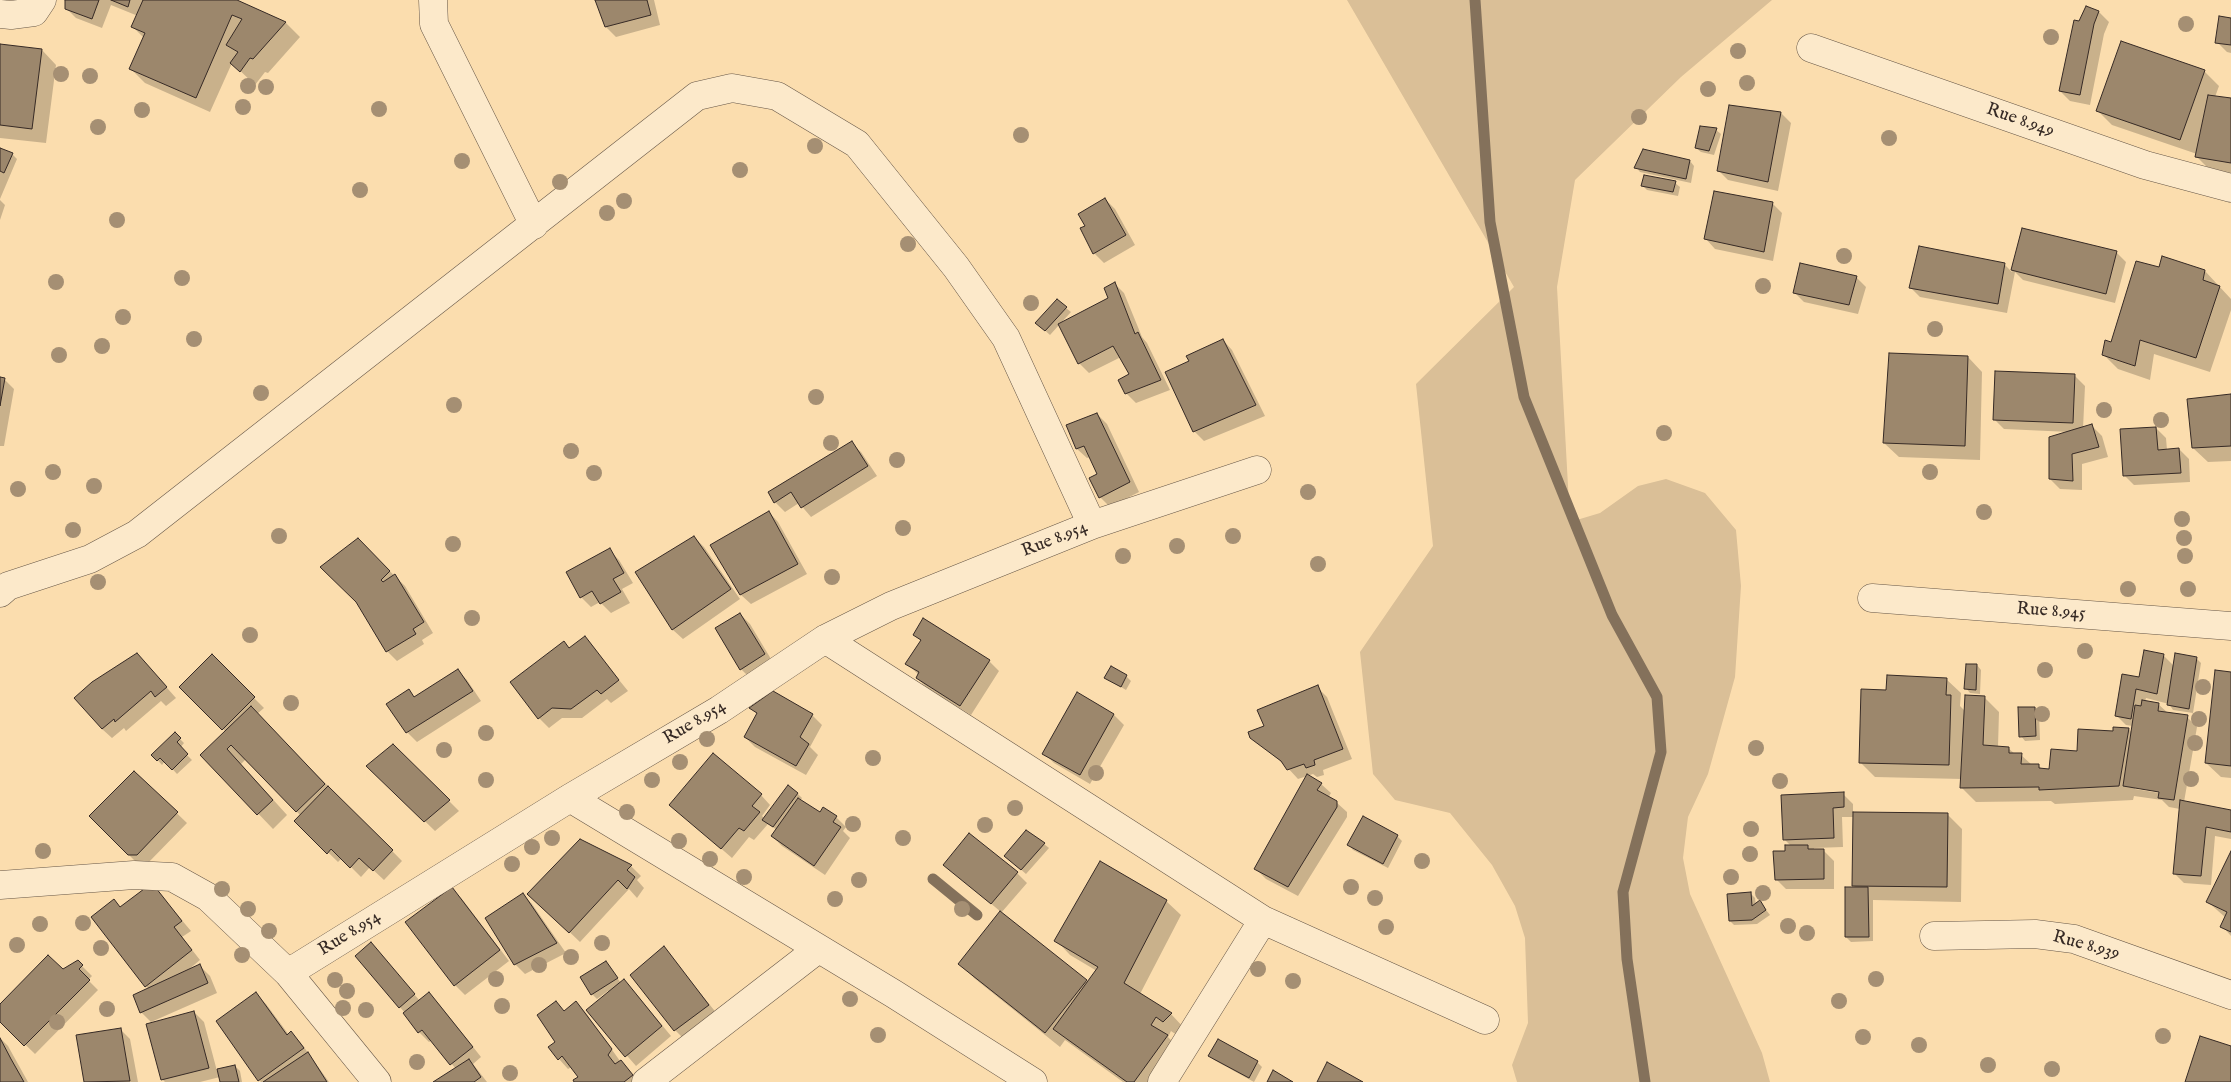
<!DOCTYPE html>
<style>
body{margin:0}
canvas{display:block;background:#fbddae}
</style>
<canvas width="2231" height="1082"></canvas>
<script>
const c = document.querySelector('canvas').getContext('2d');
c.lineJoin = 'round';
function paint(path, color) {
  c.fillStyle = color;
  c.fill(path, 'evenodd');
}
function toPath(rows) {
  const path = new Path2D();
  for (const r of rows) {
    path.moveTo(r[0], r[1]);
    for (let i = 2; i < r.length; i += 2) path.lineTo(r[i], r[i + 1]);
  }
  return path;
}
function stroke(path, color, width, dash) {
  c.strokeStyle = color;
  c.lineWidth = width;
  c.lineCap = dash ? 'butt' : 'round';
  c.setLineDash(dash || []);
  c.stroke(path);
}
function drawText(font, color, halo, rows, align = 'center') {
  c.font = font + ' "IM FELL English",serif';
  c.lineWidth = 4;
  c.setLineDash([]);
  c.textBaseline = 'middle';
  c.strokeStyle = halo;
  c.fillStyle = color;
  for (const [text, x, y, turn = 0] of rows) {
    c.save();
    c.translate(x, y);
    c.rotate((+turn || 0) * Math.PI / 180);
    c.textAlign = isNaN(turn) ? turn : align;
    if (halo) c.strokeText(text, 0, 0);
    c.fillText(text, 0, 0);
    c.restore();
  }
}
const green = toPath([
 [1347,0,1772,0,1681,77,1575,180,1557,287,1570,522,1600,513,1638,486,1666,479,1705,493,1736,530,1741,586,1735,677,1708,774,1688,817,1683,858,1690,894,1762,1053,1770,1082,1517,1082,1512,1065,1528,1023,1525,938,1515,906,1492,865,1450,813,1395,800,1373,774,1360,652,1433,546,1416,384,1514,287]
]);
const shadow = toPath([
 [67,0,233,0,286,23,300,37,268,73,265,72,255,85,232,63,210,112,145,83,131,69,144,38,133,27,138,16,111,5,102,28,76,18,66,8],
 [596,0,654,0,660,25,616,37,606,27],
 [2086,8,2099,12,2109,22,2104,34,2090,105,2070,101,2060,91,2080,23],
 [2231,19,2231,53,2227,52,2217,42],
 [0,45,42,50,56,65,46,143,0,138],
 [2204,71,2219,86,2215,97,2231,100,2231,174,2211,171,2196,156,2197,154,2112,125,2098,111],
 [1781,113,1791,123,1778,191,1728,180,1718,170],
 [1716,130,1721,134,1714,155,1701,152,1696,148],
 [0,150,12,154,17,159,0,199],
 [1690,161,1694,166,1691,183,1640,172,1636,167],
 [1675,183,1680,187,1678,196,1647,190,1642,185],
 [1105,199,1115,209,1135,245,1104,263,1094,253,1087,226],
 [0,200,5,205,0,220],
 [1772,203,1782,213,1773,261,1715,249,1706,239],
 [2023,229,2116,252,2126,262,2115,303,2023,280,2015,272,2007,313,1920,297,1910,287,2005,265,2012,272],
 [2163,258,2205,271,2231,299,2231,310,2210,372,2154,354,2150,380,2118,369,2103,354,2159,268],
 [1856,277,1866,287,1858,314,1804,302,1794,292],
 [1115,284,1124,293,1142,337,1147,343,1170,390,1136,403,1126,393,1131,374,1121,357,1089,373,1079,363,1059,325,1050,335,1041,327,1057,301,1071,312,1061,323,1110,298],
 [1223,340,1232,350,1265,416,1204,441,1194,431,1190,361],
 [1968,357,1982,372,1980,460,1899,457,1884,443],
 [2075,376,2085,386,2083,429,2092,426,2102,436,2108,457,2082,464,2082,490,2060,489,2050,479,2070,432,2004,429,1994,419],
 [0,378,4,379,14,389,4,446,0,446],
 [2231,395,2231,461,2208,462,2193,448],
 [1097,414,1107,424,1139,492,1110,507,1100,497,1099,475,1091,457,1087,458,1077,449],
 [2156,428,2166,438,2167,450,2179,449,2189,459,2190,482,2134,485,2124,475],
 [851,443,861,452,877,476,811,517,799,503,785,512,775,502],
 [769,512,778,522,807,574,751,604,741,595],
 [694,537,704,547,740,599,683,639,673,630,637,573],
 [358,540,405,586,433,633,422,640,424,644,397,661,387,651],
 [609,550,619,560,633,583,622,589,630,603,611,613,600,602,591,607,581,597],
 [740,614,750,624,774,664,751,679,741,669],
 [914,634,989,661,999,671,971,715,927,688,917,678,919,675,907,664,921,641],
 [585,638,628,691,611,703,607,699,582,718,562,718,549,728,539,718,570,649],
 [137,654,176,698,166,706,161,701,126,731,124,728,112,738,102,729],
 [2163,655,2174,666,2196,658,2201,663,2193,713,2173,710,2169,704,2146,698,2145,702,2158,704,2168,713,2187,717,2197,727,2184,802,2231,812,2231,839,2215,836,2211,885,2184,883,2174,873,2180,809,2169,807,2162,800,2134,796,2133,800,2055,804,2051,801,1976,802,1961,787,1962,779,1875,777,1860,762,1887,691,1946,679,1961,693,1960,706,1965,711,1985,698,1999,712,1998,747,2008,748,2015,754,2021,755,2032,765,2038,765,2042,769,2050,771,2114,732,2129,729,2132,733,2133,726,2126,725,2116,715,2140,678],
 [2135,787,2166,792,2165,794,2135,789],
 [212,656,264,708,257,714,402,861,384,880,370,867,361,877,342,858,338,862,296,821,301,816,246,759,241,764,287,815,273,829,202,755,226,732,181,687],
 [1977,665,1981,670,1980,694,1970,693,1966,688],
 [457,670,467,680,481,701,417,742,407,732,408,691,415,698],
 [2231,673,2231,778,2221,777,2206,763],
 [1126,676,1131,681,1126,690,1106,678],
 [1317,687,1327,697,1352,759,1323,770,1324,775,1317,777,1313,774,1298,779,1286,766,1251,737],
 [773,692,812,715,822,725,810,747,818,755,806,775,755,747,745,737,758,715,751,708],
 [1078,694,1114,715,1124,725,1090,784,1054,763,1044,753],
 [2034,708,2039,713,2040,740,2025,741,2021,736],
 [175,734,184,743,180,748,192,760,177,774,165,761,162,765,153,755],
 [393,745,459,811,435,831,368,766],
 [134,772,187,823,147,864,139,865,90,816],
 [1321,784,1331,793,1328,798,1336,802,1347,812,1347,817,1298,896,1266,879,1256,869],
 [797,793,802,798,800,801,820,814,836,817,846,827,843,831,850,838,825,875,782,846,772,836,777,830,768,824,754,840,749,837,732,858,671,805,761,795,770,805,762,816,765,819],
 [1843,794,1853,804,1853,813,1947,814,1962,829,1961,902,1873,900,1873,941,1851,942,1846,937,1856,888,1853,885,1854,817,1842,817,1843,847,1814,848,1814,850,1824,851,1834,861,1834,889,1786,889,1776,879,1786,852,1792,847,1784,839],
 [1397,836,1402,841,1388,868,1353,850,1349,845],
 [580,841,631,866,641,876,637,880,644,888,637,898,629,889,580,942,539,903],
 [1044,844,1049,848,1026,874,1010,860],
 [2231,854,2231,936,2222,926,2226,918,2208,902],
 [945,865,1017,873,1027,883,1001,913,1088,983,1097,971,1070,955,1056,940,1166,901,1181,915,1140,994,1171,1014,1185,1029,1178,1036,1171,1031,1168,1037,1181,1051,1159,1082,1123,1082,1065,1040,1060,1047,974,978,960,963,1001,912],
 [152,885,191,931,182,937,200,960,188,970,200,966,210,976,217,993,151,1022,141,1012,149,989,146,986,114,901,121,908],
 [452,889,462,899,509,961,465,995,455,985],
 [523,894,532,904,566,953,525,974,515,964],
 [1751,894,1755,898,1756,905,1760,902,1770,915,1757,924,1734,925,1730,921],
 [664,948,718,1015,685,1040,675,1030],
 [380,954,420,1001,429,994,439,1004,481,1057,473,1064,487,1082,435,1082,456,1069,432,1040,429,1042,419,1032,405,1013,356,956],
 [78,962,92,976,88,980,98,990,35,1054,0,1020,0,1006],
 [606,963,621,983,623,981,633,990,671,1036,636,1066,588,1011,609,993,608,991,597,999,592,994],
 [256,994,266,1004,289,1035,291,1033,301,1043,329,1082,261,1082,259,1080],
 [555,1002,565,1012,576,1003,586,1013,620,1061,639,1082,576,1082,580,1077,572,1067,568,1069,559,1059,550,1047,557,1042],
 [194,1012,204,1022,217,1071,235,1066,240,1071,242,1082,221,1082,220,1077,200,1082,165,1082,162,1079],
 [120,1029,130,1039,138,1082,85,1082,78,1036],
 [0,1038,8,1046,28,1082,0,1082],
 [1218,1041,1257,1062,1262,1067,1254,1082,1214,1060,1210,1056]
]);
const stream = toPath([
 [1475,0,1490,222,1524,397,1612,615,1657,697,1661,752,1623,892,1627,959,1645,1082],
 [933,879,977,915]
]);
const building = toPath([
 [65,0,99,0,92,19,65,9,65,0],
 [111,0,130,0,128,7,111,0],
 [143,0,237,0,286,22,253,59,250,58,240,72,230,63,238,52,226,45,242,19,232,15,196,98,129,69,145,33,131,27,143,0],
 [595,0,647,0,651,15,605,27,595,0],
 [2086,6,2099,11,2094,24,2080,95,2059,91,2074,20,2079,21,2086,6],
 [2219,16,2231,18,2231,45,2215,43,2219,16],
 [2121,41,2205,70,2180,140,2096,111,2121,41],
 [0,44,42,49,32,129,0,125,0,44],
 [2208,95,2231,98,2231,163,2195,157,2208,95],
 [1729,105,1781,112,1768,182,1717,171,1729,105],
 [1700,126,1717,128,1709,151,1695,148,1700,126],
 [0,148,13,153,4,173,0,171,0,148],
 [1643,149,1690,160,1686,179,1634,168,1643,149],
 [1644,175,1676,181,1673,192,1641,186,1644,175],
 [1714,191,1773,202,1764,252,1704,239,1714,191],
 [1105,198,1126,235,1093,254,1080,228,1085,226,1078,214,1105,198],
 [2022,228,2117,251,2106,294,2011,270,2022,228],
 [1919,246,2005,263,1998,304,1909,288,1919,246],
 [2162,256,2205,270,2203,280,2220,286,2196,358,2140,340,2135,366,2102,355,2105,340,2111,342,2136,261,2159,267,2162,256],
 [1800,263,1857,276,1849,305,1793,293,1800,263],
 [1115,282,1135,334,1138,332,1161,380,1125,394,1118,380,1129,374,1113,346,1078,364,1058,324,1108,298,1104,288,1115,282],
 [1057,299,1067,307,1045,331,1035,323,1057,299],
 [1223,339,1256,405,1193,432,1165,372,1189,361,1186,356,1223,339],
 [1889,353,1968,356,1965,446,1883,443,1889,353],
 [1995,371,2075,374,2073,423,1993,420,1995,371],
 [0,377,5,378,0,406,0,377],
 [2231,394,2231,446,2192,448,2187,399,2231,394],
 [1097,413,1130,482,1099,498,1089,478,1097,474,1084,446,1076,449,1066,425,1097,413],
 [2092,424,2099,447,2072,454,2073,481,2049,479,2049,437,2092,424],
 [2156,427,2158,450,2179,448,2181,473,2123,476,2120,429,2156,427],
 [852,441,868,466,801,508,791,492,774,503,768,492,852,441],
 [769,511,798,564,740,595,710,545,769,511],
 [694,536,731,589,672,630,635,572,694,536],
 [358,538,390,571,381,580,383,582,395,574,424,622,413,629,416,634,386,652,356,602,320,567,358,538],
 [610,548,624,573,613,579,621,592,600,604,592,591,580,598,566,572,610,548],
 [740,613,765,654,740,670,715,628,740,613],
 [923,618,990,660,960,706,916,678,919,672,905,664,921,640,913,635,923,618],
 [585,636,619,680,601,694,597,690,571,709,552,708,538,719,510,682,564,641,569,648,585,636],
 [2144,650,2164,654,2157,694,2136,689,2131,719,2115,716,2122,674,2139,677,2144,650],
 [137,653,167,687,155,697,151,691,115,722,114,719,102,729,74,698,92,682,137,653],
 [2175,653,2197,657,2189,709,2167,705,2175,653],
 [212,654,255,697,222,730,179,687,212,654],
 [1966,664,1977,664,1976,690,1964,689,1966,664],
 [1111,666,1127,675,1121,687,1104,678,1111,666],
 [458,669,473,691,406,733,386,704,409,689,414,697,458,669],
 [2215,670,2231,672,2231,766,2205,763,2215,670],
 [1887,675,1947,678,1946,695,1951,695,1949,765,1859,763,1861,689,1886,690,1887,675],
 [1318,685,1343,749,1314,760,1315,765,1306,768,1304,764,1287,770,1281,761,1250,738,1248,732,1264,726,1257,710,1318,685],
 [773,691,813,714,800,737,809,744,796,766,744,737,757,713,749,708,773,691],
 [1077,692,1114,714,1080,775,1042,754,1077,692],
 [1965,695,1985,696,1983,745,2009,747,2009,753,2022,753,2021,764,2039,764,2039,768,2049,769,2051,749,2077,751,2078,729,2113,731,2113,727,2129,728,2119,786,2039,790,2039,787,1960,788,1965,695],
 [2142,700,2159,703,2158,711,2188,715,2174,800,2158,798,2159,792,2123,786,2135,705,2141,706,2142,700],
 [251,706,325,784,296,812,231,745,227,749,273,800,257,815,200,755,251,706],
 [2018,707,2035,707,2036,736,2019,737,2018,707],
 [175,732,181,738,177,742,188,754,172,770,160,758,157,761,151,755,175,732],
 [393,744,450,800,424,822,366,766,393,744],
 [713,753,762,794,752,806,760,812,744,831,739,828,721,849,669,805,713,753],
 [134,771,178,812,137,855,128,855,89,816,134,771],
 [1307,774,1322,783,1317,790,1337,801,1337,807,1288,887,1254,869,1307,774],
 [788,785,798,793,773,827,762,820,788,785],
 [328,786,393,850,373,871,359,858,350,868,331,849,327,854,294,821,328,786],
 [1844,792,1844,807,1833,808,1834,838,1783,840,1781,795,1844,792],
 [798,798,820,812,823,807,837,816,833,822,841,827,814,866,771,836,798,798],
 [2180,800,2231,810,2231,832,2206,827,2201,876,2173,874,2180,800],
 [1853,812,1948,813,1947,887,1852,886,1853,812],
 [1363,816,1398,835,1383,864,1347,845,1363,816],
 [1026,830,1045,843,1021,870,1004,856,1026,830],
 [969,833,1018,872,991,904,943,865,969,833],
 [580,839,632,865,627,870,635,877,627,889,618,880,569,933,527,894,580,839],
 [1785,845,1808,845,1808,849,1824,849,1824,879,1775,880,1773,851,1785,851,1785,845],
 [2231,851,2231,932,2220,927,2227,912,2206,902,2231,851],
 [1100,861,1167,900,1124,983,1172,1013,1163,1022,1156,1017,1151,1025,1168,1035,1134,1082,1127,1082,1053,1029,1098,967,1054,941,1100,861],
 [152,883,182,921,174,927,192,950,145,987,91,917,114,899,120,907,152,883],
 [452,887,500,950,454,986,405,922,452,887],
 [1845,887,1868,887,1869,937,1845,937,1845,887],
 [1751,892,1752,906,1760,900,1766,910,1752,920,1729,921,1727,894,1751,892],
 [523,893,557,943,514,965,485,918,523,893],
 [1000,911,1087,980,1045,1033,958,964,1000,911],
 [371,942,415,994,399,1008,355,956,371,942],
 [664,946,709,1005,674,1031,630,975,664,946],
 [48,955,63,969,78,960,83,965,79,969,90,980,24,1046,0,1022,0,1004,48,955],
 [606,961,618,978,591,995,580,977,606,961],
 [200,964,208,983,140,1013,133,995,200,964],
 [624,979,662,1026,625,1057,586,1010,624,979],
 [256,992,287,1035,291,1031,304,1048,258,1081,216,1021,256,992],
 [429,992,473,1047,450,1065,422,1030,418,1033,403,1013,429,992],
 [556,1001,564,1011,576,1001,612,1049,608,1055,615,1064,621,1060,633,1075,624,1082,574,1082,573,1080,578,1077,562,1056,558,1060,548,1047,555,1042,537,1015,556,1001],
 [194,1011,209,1068,161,1080,146,1024,194,1011],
 [121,1028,130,1081,84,1082,76,1035,121,1028],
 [2200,1036,2231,1046,2231,1082,2185,1082,2200,1036],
 [0,1038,11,1059,24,1082,0,1082,0,1038],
 [1218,1039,1258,1061,1249,1078,1208,1056,1218,1039],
 [308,1052,327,1082,263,1082,308,1052],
 [469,1059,481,1077,474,1082,433,1082,469,1059],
 [1327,1062,1363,1082,1317,1082,1327,1062],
 [235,1065,239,1082,220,1082,217,1069,235,1065],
 [1273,1070,1293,1082,1267,1082,1273,1070]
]);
const street = toPath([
 [433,0,434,24,534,225],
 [0,14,11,15,34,12,42,0],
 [1811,48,2145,165,2231,188],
 [0,593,8,586,90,559,137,534,697,96,732,88,777,96,857,144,956,267,1006,338,1092,525],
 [1872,598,2231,626],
 [825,639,1263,920,1485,1020],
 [570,798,894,994,1033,1082],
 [0,885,134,875,172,877,208,897,288,973],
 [1934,936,2035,934,2074,939,2231,995],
 [377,1082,288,973,570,798,719,710,825,639,891,606,1092,525,1257,470],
 [646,1082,818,949],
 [1162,1082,1263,920]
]);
const trees = [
 [2186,24],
 [2051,37],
 [1738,51],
 [61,74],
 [90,76],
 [1747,83],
 [248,86],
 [266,87],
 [1708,89],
 [243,107],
 [379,109],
 [142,110],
 [1639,117],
 [98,127],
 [1021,135],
 [1889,138],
 [815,146],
 [462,161],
 [740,170],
 [560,182],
 [360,190],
 [624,201],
 [607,213],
 [117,220],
 [908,244],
 [1844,256],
 [182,278],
 [56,282],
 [1763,286],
 [1031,303],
 [123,317],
 [1935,329],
 [194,339],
 [102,346],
 [59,355],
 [261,393],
 [816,397],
 [454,405],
 [2104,410],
 [2161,420],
 [1664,433],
 [831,443],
 [571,451],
 [897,460],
 [53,472],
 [1930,472],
 [594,473],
 [94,486],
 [18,489],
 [1308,492],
 [1984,512],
 [2182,519],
 [903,528],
 [73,530],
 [279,536],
 [1233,536],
 [2184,538],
 [453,544],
 [1177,546],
 [1123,556],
 [2185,556],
 [1318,564],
 [832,577],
 [98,582],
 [2128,589],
 [2188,589],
 [472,618],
 [250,635],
 [2085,651],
 [2045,670],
 [2203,687],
 [291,703],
 [2042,714],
 [2199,719],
 [486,733],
 [707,739],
 [2195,743],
 [1756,748],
 [444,750],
 [873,758],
 [680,762],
 [1096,773],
 [2191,779],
 [486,780],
 [652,780],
 [1780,781],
 [1015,808],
 [627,812],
 [853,824],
 [985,825],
 [1751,829],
 [552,838],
 [903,838],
 [679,841],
 [532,847],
 [43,851],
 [1750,854],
 [710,859],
 [1422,861],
 [512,864],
 [744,877],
 [1731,877],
 [859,880],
 [1351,887],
 [222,889],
 [1763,893],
 [1375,898],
 [835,899],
 [248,909],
 [962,909],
 [83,923],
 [40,924],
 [1788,926],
 [1386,927],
 [269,931],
 [1807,933],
 [602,943],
 [17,945],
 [101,948],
 [242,955],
 [571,957],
 [539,965],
 [1258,969],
 [496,979],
 [1876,979],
 [335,980],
 [1293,981],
 [347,991],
 [850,999],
 [1839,1001],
 [502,1006],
 [343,1008],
 [107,1009],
 [366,1010],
 [57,1022],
 [878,1035],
 [2163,1036],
 [1863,1037],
 [1919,1045],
 [417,1062],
 [1988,1065],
 [2052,1069],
 [510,1073]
];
const streetNames = [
 ["Rue 8.949",2020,121,19],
 ["Rue 8.954",1055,540,-22],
 ["Rue 8.945",2051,612,4],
 ["Rue 8.954",695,723,-31],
 ["Rue 8.954",350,934,-32],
 ["Rue 8.939",2086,946,15]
];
paint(green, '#dabf97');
paint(shadow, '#0003');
stroke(stream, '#84715b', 11);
paint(building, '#9c876c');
stroke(building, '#362a25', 1);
stroke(street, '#675747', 29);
stroke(street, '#fce9ca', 28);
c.fillStyle = '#a58f73';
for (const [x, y] of trees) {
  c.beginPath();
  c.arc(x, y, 8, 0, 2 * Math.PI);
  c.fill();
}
drawText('18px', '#362a25', '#fce9ca', streetNames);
</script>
